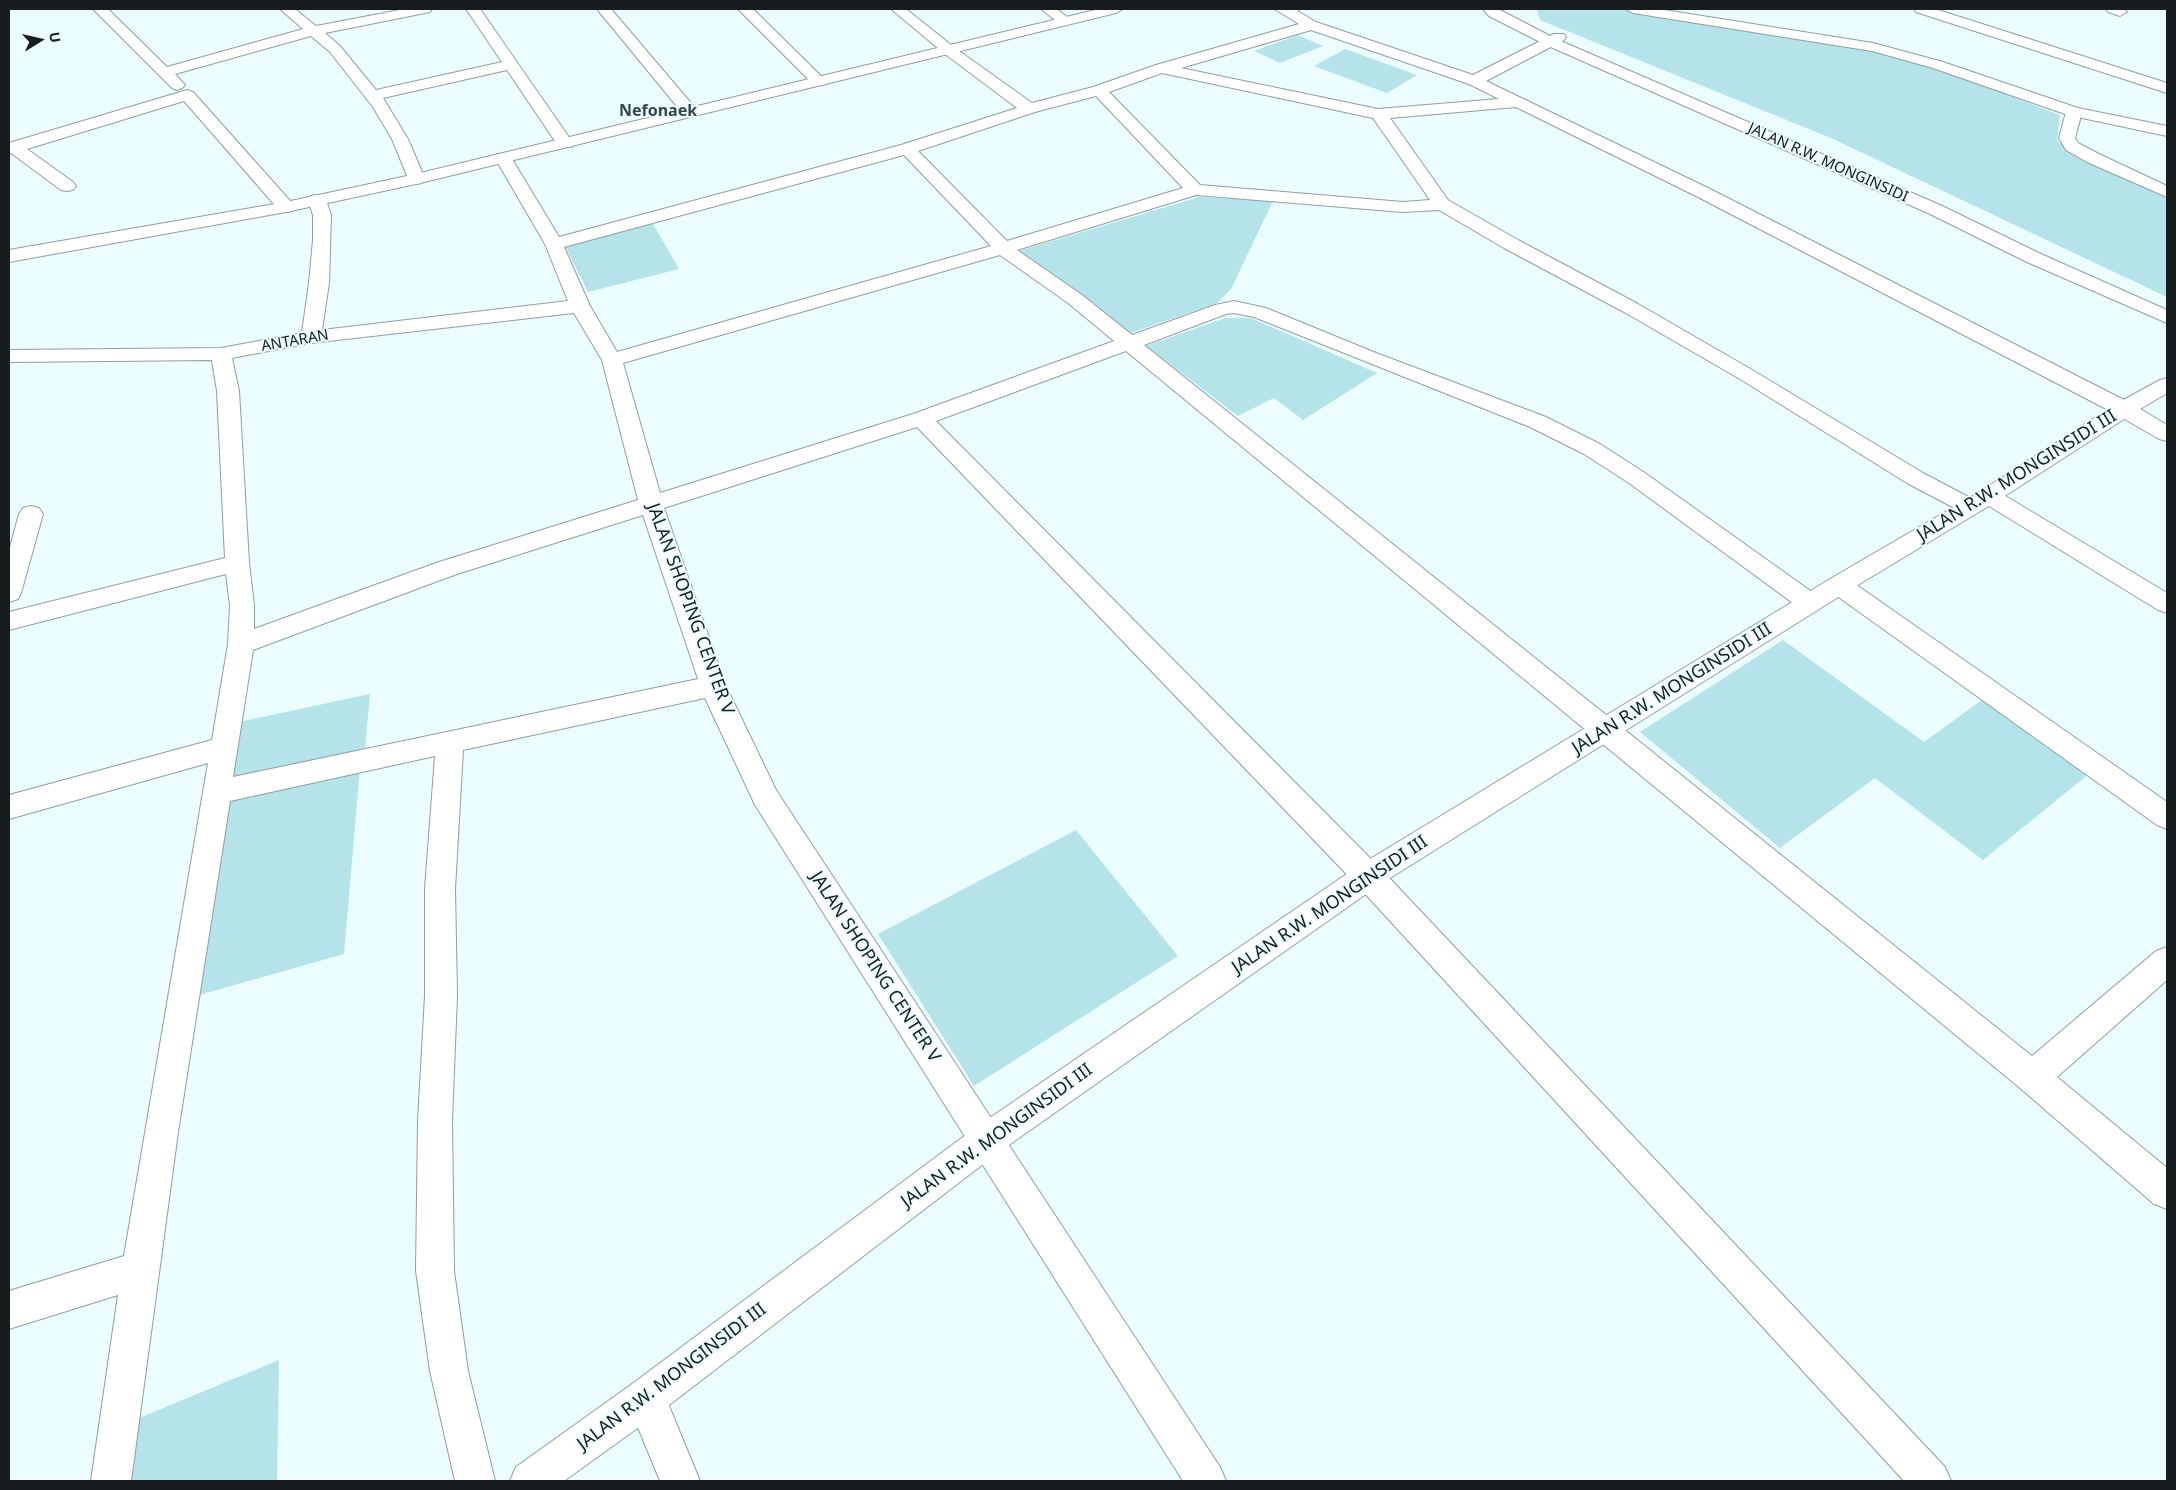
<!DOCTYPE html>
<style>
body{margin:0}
#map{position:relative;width:2176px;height:1490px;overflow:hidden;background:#ebfdff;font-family:"Noto Sans",sans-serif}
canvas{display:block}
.frame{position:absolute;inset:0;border:10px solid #171d1e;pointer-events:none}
.north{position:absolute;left:15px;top:15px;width:50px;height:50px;-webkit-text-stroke:4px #ebfdff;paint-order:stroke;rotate:80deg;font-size:14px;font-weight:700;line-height:20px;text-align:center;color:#171d1e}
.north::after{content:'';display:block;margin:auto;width:18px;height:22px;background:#171d1e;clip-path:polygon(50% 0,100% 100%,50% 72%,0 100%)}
</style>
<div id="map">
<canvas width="2176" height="1490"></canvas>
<div class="frame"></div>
<div class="north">U</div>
</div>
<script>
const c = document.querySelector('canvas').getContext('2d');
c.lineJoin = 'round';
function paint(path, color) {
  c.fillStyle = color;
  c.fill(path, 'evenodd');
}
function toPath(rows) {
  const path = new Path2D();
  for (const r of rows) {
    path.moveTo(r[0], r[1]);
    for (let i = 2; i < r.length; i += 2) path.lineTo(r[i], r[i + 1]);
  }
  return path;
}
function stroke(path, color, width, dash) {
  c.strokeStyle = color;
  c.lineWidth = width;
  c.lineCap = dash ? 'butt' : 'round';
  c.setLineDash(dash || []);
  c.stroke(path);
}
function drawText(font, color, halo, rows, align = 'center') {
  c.font = font + ' "Noto Sans",sans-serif';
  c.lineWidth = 4;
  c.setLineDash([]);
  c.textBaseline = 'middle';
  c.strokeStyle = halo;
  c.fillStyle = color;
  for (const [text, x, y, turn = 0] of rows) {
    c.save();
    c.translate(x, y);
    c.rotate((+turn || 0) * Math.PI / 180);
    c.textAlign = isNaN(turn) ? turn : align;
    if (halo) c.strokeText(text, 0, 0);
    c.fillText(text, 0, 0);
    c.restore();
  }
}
const green = toPath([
 [1627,9,1848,45,1933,66,2060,115,2057,140,2077,156,2167,197,2167,297,1831,138,1540,20,1537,10],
 [1298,35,1323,46,1280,63,1254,51],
 [1345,49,1417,75,1387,93,1314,66],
 [1199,197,1273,201,1231,289,1217,303,1131,333,1019,251],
 [652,222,679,269,588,292,564,244],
 [1225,318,1251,318,1377,373,1303,420,1274,398,1238,416,1146,346],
 [1783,640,1924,742,1983,699,2090,773,1983,860,1875,778,1780,848,1640,732],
 [370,694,365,749,229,780,239,722],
 [360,768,344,954,192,997,231,798],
 [1076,830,1178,956,974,1086,878,934],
 [279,1360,277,1481,122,1481,132,1421]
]);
const minor = toPath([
 [93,9,108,9,167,67,303,29,280,9,295,9,316,26,405,9,432,9,430,12,325,33,340,46,376,90,502,62,466,9,480,9,573,143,571,147,559,147,507,70,383,98,408,139,425,179,422,183,416,184,410,183,392,139,373,107,330,52,311,36,175,74,185,85,182,88,177,90,172,88,93,9],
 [597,9,611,9,696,109,698,112,696,115,684,115,597,9],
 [738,9,753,9,824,79,827,82,824,85,814,85,738,9],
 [891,9,906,9,955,48,1032,103,1093,87,1156,65,1299,24,1281,13,1280,9,1294,9,1316,22,1473,75,1554,34,1564,34,1566,37,1564,40,1486,81,1710,189,2132,404,2167,425,2167,441,2159,439,2116,414,1698,197,1516,107,1390,118,1448,200,1518,240,1638,304,1754,371,1923,473,1978,502,1982,507,1978,512,1970,515,1962,512,1907,483,1740,379,1624,312,1504,248,1439,210,1403,212,1196,195,1017,250,1082,295,1132,335,1215,305,1234,301,1266,308,1376,353,1546,417,1600,444,1645,473,1819,597,1822,603,1819,609,1810,612,1801,609,1629,483,1584,454,1530,427,1254,317,1234,313,1226,314,1144,345,2032,1056,2156,951,2167,947,2167,980,2057,1077,2167,1168,2167,1209,2154,1204,2020,1088,1126,351,936,421,1379,867,1945,1467,1951,1481,1904,1481,1357,885,917,427,664,508,726,686,776,790,1220,1467,1226,1481,1183,1481,755,805,705,698,463,750,455,889,457,996,452,1120,454,1271,468,1371,495,1481,455,1481,430,1371,416,1271,418,1120,425,996,425,889,435,756,230,801,178,1132,131,1481,91,1481,118,1295,9,1329,9,1291,124,1256,208,763,9,819,9,795,212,740,228,644,230,605,226,574,9,630,9,612,225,558,217,391,212,360,9,362,9,350,221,348,302,333,309,283,313,240,313,215,308,200,311,196,317,195,323,196,326,200,331,215,329,283,322,330,568,301,545,244,495,158,497,154,509,154,559,237,901,145,1017,108,945,54,891,9],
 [1311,30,1469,84,1499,99,1378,109,1181,68,1311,30],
 [1162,73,1373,118,1430,200,1403,202,1200,185,1109,92,1162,73],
 [1096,96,1183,188,1007,241,918,151,1035,112,1096,96],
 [904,155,991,246,617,352,590,306,564,247,904,155],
 [1000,255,1068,303,1114,341,913,414,660,493,623,363,1000,255],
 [574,313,602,360,638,500,436,563,254,629,254,605,249,563,239,391,232,358,311,343,574,313],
 [643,515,698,679,233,777,253,650,454,575,643,515],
 [1041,9,1057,9,1072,21,1070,24,1060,24,1041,9],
 [1914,9,1935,9,2167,83,2167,93,1916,12,1914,9],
 [2106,9,2124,9,2127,12,2120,16,2108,12,2106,9],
 [187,90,193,92,292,203,295,207,292,211,286,212,280,211,184,101,27,149,73,182,76,186,73,190,67,191,61,190,11,153,9,154,9,143,187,90],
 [2074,107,2080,109,2082,112,2075,138,2078,143,2099,154,2167,186,2167,197,2087,162,2066,150,2059,138,2066,112,2068,109,2074,107],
 [1989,488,1997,491,2167,593,2167,613,2158,610,1981,501,1978,496,1981,491,1989,488],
 [31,506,39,508,43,514,21,593,18,599,9,602,9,551,19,514,23,508,31,506],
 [1839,576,1848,579,2167,802,2167,829,2157,825,1830,591,1827,585,1830,579,1839,576],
 [646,1378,660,1384,700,1481,660,1481,626,1398,632,1384,646,1378]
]);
const tertiary = toPath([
 [1099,9,1123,9,1116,13,416,184,286,212,9,262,9,250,286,202,416,174,1099,9],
 [1274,9,1301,9,1294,13,1281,13,1274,9],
 [1483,9,1498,9,1556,39,1940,205,2041,254,2167,310,2167,323,2027,262,1928,213,1546,45,1489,16,1483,9],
 [1626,9,1658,9,1873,43,1943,62,2078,108,2167,126,2167,136,2068,115,1933,68,1872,51,1633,13,1626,9]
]);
const secondary = toPath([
 [2167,378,2167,393,2132,414,1997,501,1848,591,1379,885,999,1152,660,1412,564,1481,510,1481,516,1467,632,1384,975,1128,1357,867,1830,579,1981,491,2116,404,2160,380,2167,378]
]);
const farStreetnames = [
 ["JALAN R.W. MONGINSIDI",1828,163,24],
 ["ANTARAN",295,341,-10]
];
const farQuarternames = [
 ["Nefonaek",658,111]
];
const streetNames = [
 ["JALAN R.W. MONGINSIDI III",2017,476,-32],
 ["JALAN SHOPING CENTER V",690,609,70],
 ["JALAN R.W. MONGINSIDI III",1672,689,-32],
 ["JALAN R.W. MONGINSIDI III",1330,905,-34],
 ["JALAN SHOPING CENTER V",875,967,57],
 ["JALAN R.W. MONGINSIDI III",997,1136,-36],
 ["JALAN R.W. MONGINSIDI III",672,1377,-37]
];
paint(green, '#b4e4ea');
stroke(minor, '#8e9fa1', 2);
stroke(tertiary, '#8e9fa1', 2);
stroke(secondary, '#8e9fa1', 2);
paint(minor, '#fff');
paint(tertiary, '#fff');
paint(secondary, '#fff');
drawText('15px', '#171d1e', '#ebfdff', farStreetnames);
drawText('bold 16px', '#394749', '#ebfdff', farQuarternames);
drawText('18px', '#171d1e', '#ebfdff', streetNames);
</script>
